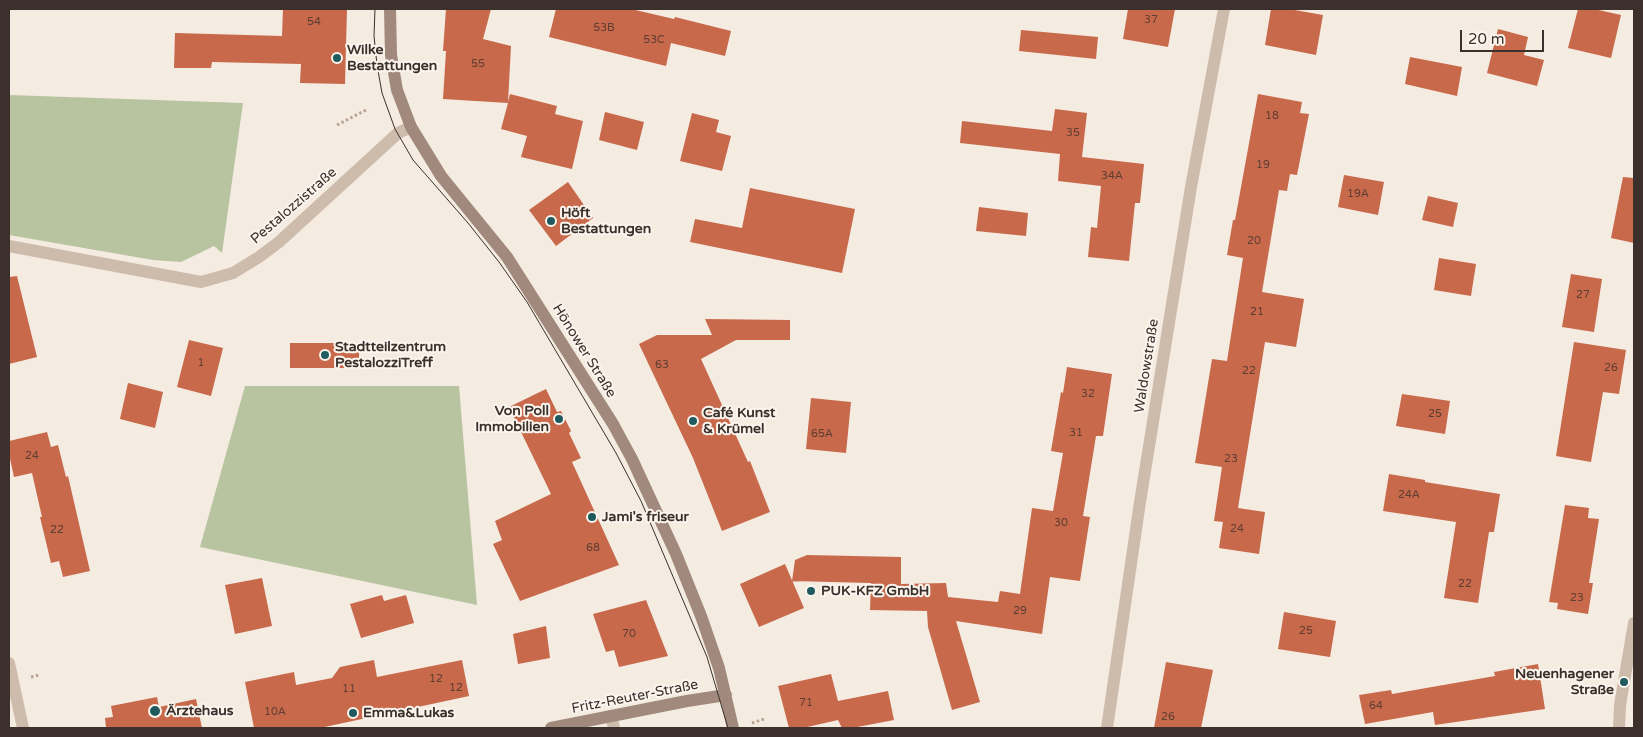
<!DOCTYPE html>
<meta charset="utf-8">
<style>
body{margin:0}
#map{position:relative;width:1643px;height:737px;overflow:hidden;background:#f4ebe1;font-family:"Varela Round",sans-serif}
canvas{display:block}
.frame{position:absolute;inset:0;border:10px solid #3b302b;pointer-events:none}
.scale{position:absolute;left:1460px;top:30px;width:84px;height:22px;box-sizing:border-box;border:2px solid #3b302b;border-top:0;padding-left:6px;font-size:15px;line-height:18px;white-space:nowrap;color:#3b302b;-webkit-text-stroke:4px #fbf5ee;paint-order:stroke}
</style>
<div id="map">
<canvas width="1643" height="737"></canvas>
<div class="frame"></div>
<div class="scale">20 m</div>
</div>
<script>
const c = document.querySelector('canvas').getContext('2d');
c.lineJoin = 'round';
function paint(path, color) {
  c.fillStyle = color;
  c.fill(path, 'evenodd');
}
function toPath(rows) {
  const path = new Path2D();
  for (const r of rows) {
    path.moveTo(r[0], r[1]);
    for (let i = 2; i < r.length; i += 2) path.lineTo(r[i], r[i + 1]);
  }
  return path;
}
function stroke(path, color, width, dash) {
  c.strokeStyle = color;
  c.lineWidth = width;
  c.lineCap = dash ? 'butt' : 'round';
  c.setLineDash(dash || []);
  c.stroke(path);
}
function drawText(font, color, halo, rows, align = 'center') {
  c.font = font + ' "Varela Round",sans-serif';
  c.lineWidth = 4;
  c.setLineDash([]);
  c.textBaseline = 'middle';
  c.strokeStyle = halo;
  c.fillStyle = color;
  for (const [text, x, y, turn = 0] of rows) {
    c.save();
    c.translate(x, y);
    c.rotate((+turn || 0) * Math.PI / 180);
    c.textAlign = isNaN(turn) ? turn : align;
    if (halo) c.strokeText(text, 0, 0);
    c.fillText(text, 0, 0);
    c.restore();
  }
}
const green = toPath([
 [9,95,243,103,222,253,214,246,181,262,153,260,9,235],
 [245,386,459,386,477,605,200,547]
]);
const building = toPath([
 [283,9,347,9,345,84,300,83,301,64,212,62,211,68,174,68,175,33,282,36],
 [446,9,491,9,483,39,511,46,508,102,510,94,557,106,555,114,583,121,572,169,521,157,527,136,501,129,508,103,443,99,446,51,443,51],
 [556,9,631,9,674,19,675,17,731,31,725,56,671,43,666,66,549,37],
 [1128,9,1175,9,1168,47,1123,39],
 [1271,9,1289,9,1323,15,1316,55,1265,45],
 [1578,9,1594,9,1621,15,1611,58,1568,48],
 [1498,29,1528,37,1524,55,1544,60,1537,86,1487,73],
 [1021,30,1098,37,1096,59,1019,51],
 [1410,57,1462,67,1457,96,1405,84],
 [1258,94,1302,102,1300,113,1309,114,1297,175,1290,174,1287,191,1279,190,1262,292,1304,299,1296,347,1265,342,1238,508,1265,512,1259,554,1219,548,1223,522,1214,521,1222,467,1195,463,1212,359,1227,361,1243,258,1227,255,1233,220,1235,220],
 [1055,109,1087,113,1082,157,1144,164,1140,203,1135,203,1129,261,1088,257,1091,227,1097,228,1101,186,1058,181,1060,154,960,143,962,121,1052,131],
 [605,112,644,122,637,150,599,140],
 [692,113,719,120,716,132,731,136,722,171,680,161],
 [1344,175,1384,182,1378,215,1338,207],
 [1623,177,1634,178,1634,243,1611,238],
 [568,182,593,218,556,246,529,210],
 [750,188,855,209,842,273,690,242,695,219,742,228],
 [1428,196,1458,203,1453,227,1422,220],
 [979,207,1028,213,1026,236,976,231],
 [1439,258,1476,264,1471,296,1434,290],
 [1571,274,1602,279,1594,332,1562,327],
 [17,276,37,357,9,364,9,277],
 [705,319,790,320,790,340,736,340,701,359,748,462,750,461,770,512,722,531,693,458,639,344,657,335,712,335],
 [189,340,223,348,211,396,177,387],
 [1574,342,1626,350,1619,394,1603,392,1591,462,1556,456],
 [290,343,359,343,359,368,290,368],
 [1067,367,1112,374,1103,436,1096,436,1083,516,1090,517,1080,581,1050,577,1042,634,956,621,980,702,952,710,928,627,927,611,870,610,871,583,792,581,795,560,807,555,901,557,901,584,946,583,948,597,998,602,1000,591,1020,594,1032,508,1053,511,1063,453,1051,451,1061,392,1063,393],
 [128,383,163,392,155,428,120,419],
 [546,389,557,412,561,411,571,431,569,433,581,458,572,462,619,565,520,601,493,544,502,540,495,521,551,494,509,407],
 [1402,394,1450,401,1445,434,1396,426],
 [811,398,851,402,846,453,806,449],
 [47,432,51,447,58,445,66,477,68,476,90,571,63,577,59,561,51,563,40,517,42,517,32,473,14,477,9,454,9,441],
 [1389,474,1425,480,1425,482,1500,494,1494,532,1489,532,1478,603,1444,598,1456,522,1383,511],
 [1565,505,1589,508,1588,518,1599,519,1589,583,1593,583,1588,614,1557,609,1558,603,1549,602],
 [785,564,804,608,759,627,740,584],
 [262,578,272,626,235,634,225,585],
 [382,595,384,601,406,595,414,623,361,638,350,604],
 [646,600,668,656,619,667,614,650,606,652,593,614],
 [1284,612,1336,621,1330,657,1278,649],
 [546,626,550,658,518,664,513,634],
 [374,660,377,677,462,660,469,696,320,728,254,728,245,682,294,672,296,685,332,678,340,667],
 [1166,662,1213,670,1201,728,1154,728],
 [1538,664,1545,709,1435,725,1433,712,1365,724,1359,695,1391,690,1392,694,1495,676,1494,672],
 [831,674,838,701,888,691,894,720,852,728,842,728,838,720,803,728,789,728,778,686],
 [157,697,159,707,196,699,202,728,106,728,105,718,113,717,111,706]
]);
const path = toPath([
 [337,125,368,109],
 [31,677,39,675],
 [752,723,764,719]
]);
const lane = toPath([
 [611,716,614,728]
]);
const street = toPath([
 [9,246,201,282,233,273,259,257,279,242,398,133,411,127],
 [9,663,23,728],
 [1107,728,1140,502,1191,187,1224,9],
 [1619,728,1620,705,1634,623]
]);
const secondary = toPath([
 [390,9,391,55,397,90,411,127,441,176,507,257,613,424,632,459,676,554,701,616,719,668,733,728],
 [551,728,687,701,726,695]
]);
const tram = toPath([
 [375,9,374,36,377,65,382,93,395,129,413,160,468,223,499,262,527,302,616,453,641,501,707,657,728,728]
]);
const markers = [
 [337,58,5,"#1f5a5e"],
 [551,221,5,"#1f5a5e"],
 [325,355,5,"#1f5a5e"],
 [559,419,5,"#1f5a5e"],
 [693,421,5,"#1f5a5e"],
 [592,517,5,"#1f5a5e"],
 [811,591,5,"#1f5a5e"],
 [1624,682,5,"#1f5a5e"],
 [155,711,6,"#1f5a5e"],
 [353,713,5,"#1f5a5e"]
];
const numberNames = [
 ["37",1151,20],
 ["54",314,22],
 ["53B",604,28],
 ["53C",654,40],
 ["55",478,64],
 ["18",1272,116],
 ["35",1073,133],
 ["19",1263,165],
 ["34A",1112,176],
 ["19A",1358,194],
 ["20",1254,241],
 ["27",1583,295],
 ["21",1257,312],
 ["1",201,363],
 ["63",662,365],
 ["26",1611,368],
 ["22",1249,371],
 ["32",1088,394],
 ["25",1435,414],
 ["31",1076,433],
 ["65A",822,434],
 ["24",32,456],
 ["23",1231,459],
 ["24A",1409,495],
 ["30",1061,523],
 ["24",1237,529],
 ["22",57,530],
 ["68",593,548],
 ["22",1465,584],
 ["23",1577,598],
 ["29",1020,611],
 ["25",1306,631],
 ["70",629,634],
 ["12",436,679],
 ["12",456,688],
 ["11",349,689],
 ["71",806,703],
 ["64",1376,706],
 ["10A",275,712],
 ["26",1168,717]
];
const poiNames = [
 ["Wilke",347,50],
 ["Bestattungen",347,66],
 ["Höft",561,213],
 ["Bestattungen",561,229],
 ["Stadtteilzentrum",335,347],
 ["PestalozziTreff",335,363],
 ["Von Poll",549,411,"right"],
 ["Immobilien",549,427,"right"],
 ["Café Kunst",703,413],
 ["& Krümel",703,429],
 ["Jami's friseur",602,517],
 ["PUK-KFZ GmbH",821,591],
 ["Neuenhagener",1614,674,"right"],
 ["Straße",1614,690,"right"],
 ["Ärztehaus",166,711],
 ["Emma&Lukas",363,713]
];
const streetNames = [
 ["Pestalozzistraße",294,206,-41],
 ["Hönower Straße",584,351,58],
 ["Waldowstraße",1147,366,-81],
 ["Fritz-Reuter-Straße",635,697,-11]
];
paint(green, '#b8c4a0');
paint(building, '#c8694b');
stroke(path, '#b9a596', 3, [2.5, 2.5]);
stroke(lane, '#cdbbac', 12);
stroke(street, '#cdbbac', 12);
stroke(secondary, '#a18a7d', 12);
stroke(tram, '#3b302b', 1);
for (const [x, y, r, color] of markers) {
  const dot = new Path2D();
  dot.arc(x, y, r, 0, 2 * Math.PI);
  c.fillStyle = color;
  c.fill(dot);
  stroke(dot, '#fbf5ee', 2);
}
drawText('11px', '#5e3e33', null, numberNames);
drawText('bold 14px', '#3b302b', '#fbf5ee', poiNames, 'left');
drawText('14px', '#3b302b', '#fbf5ee', streetNames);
</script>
